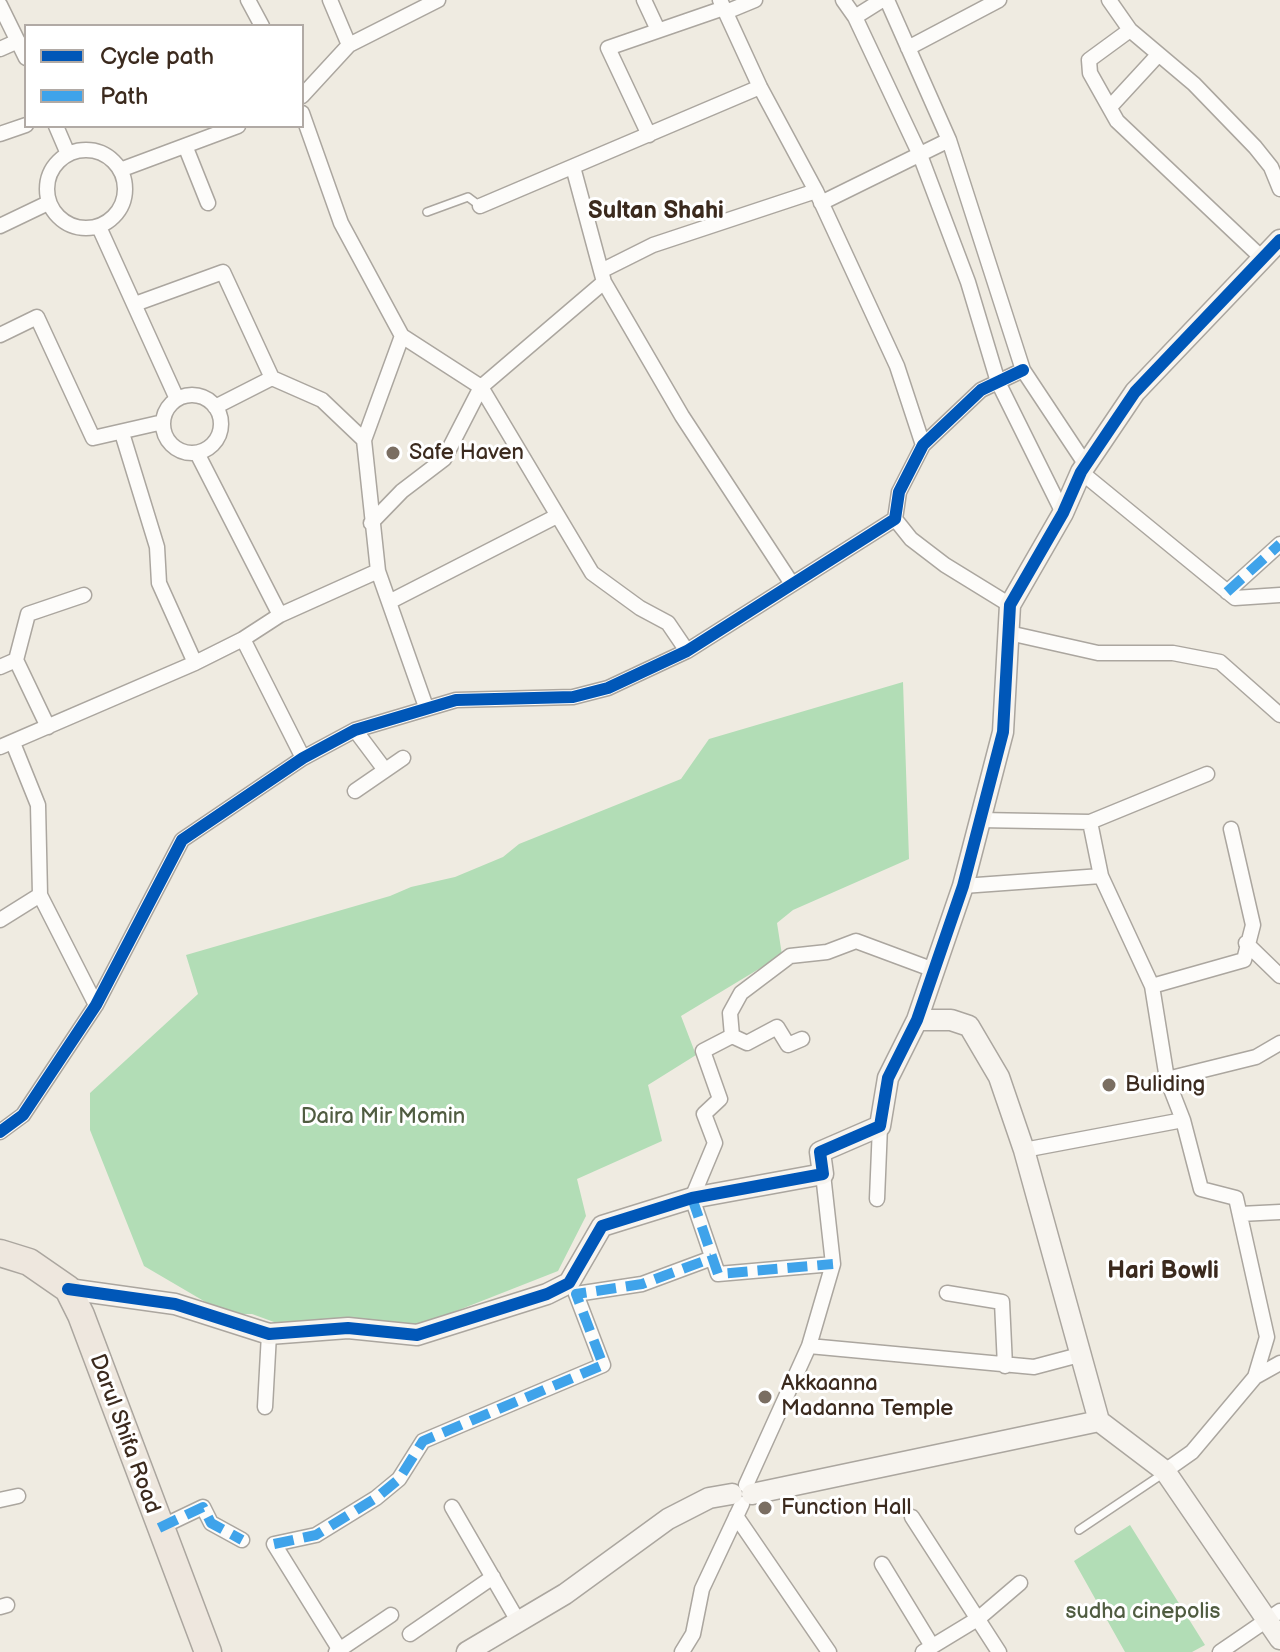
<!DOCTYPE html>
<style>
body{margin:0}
#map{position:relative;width:1280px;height:1652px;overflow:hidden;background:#efebe1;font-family:"Balsamiq Sans",sans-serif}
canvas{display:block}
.legend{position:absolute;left:24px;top:24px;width:280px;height:104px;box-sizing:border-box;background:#fff;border:2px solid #b1aaa5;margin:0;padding:10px 14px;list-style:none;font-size:24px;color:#3b2a1e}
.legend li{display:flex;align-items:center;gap:16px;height:40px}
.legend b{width:40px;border:2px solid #b1aaa5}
</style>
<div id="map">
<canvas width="1280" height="1652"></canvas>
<ul class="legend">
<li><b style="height:10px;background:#0057b8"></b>Cycle path</li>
<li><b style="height:10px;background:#3fa3ea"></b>Path</li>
</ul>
</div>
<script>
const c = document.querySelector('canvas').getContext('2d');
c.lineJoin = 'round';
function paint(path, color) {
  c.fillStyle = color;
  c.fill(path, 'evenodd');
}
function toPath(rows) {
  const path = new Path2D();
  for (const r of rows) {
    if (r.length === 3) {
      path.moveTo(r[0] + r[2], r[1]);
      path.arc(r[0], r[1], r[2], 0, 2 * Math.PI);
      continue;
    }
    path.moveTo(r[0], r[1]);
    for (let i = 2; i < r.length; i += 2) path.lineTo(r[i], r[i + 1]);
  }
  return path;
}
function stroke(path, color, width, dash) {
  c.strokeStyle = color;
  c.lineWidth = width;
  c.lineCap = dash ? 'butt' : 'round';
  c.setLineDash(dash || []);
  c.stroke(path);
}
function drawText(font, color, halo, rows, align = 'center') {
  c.font = font + ' "Balsamiq Sans",sans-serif';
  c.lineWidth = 6;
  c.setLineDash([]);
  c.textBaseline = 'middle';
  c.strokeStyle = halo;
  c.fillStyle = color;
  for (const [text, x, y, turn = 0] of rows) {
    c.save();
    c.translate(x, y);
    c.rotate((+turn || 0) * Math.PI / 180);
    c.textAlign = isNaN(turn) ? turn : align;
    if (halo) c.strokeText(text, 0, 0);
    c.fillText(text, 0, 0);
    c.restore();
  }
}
const green = toPath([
 [903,682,909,859,793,910,777,923,782,955,681,1016,696,1055,648,1085,662,1141,577,1179,586,1216,558,1271,418,1326,382,1321,274,1322,252,1314,226,1314,144,1266,90,1130,90,1093,198,994,186,955,390,896,411,887,455,877,503,857,519,844,681,779,709,739],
 [1130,1525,1205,1645,1192,1652,1125,1652,1074,1561]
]);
const lane = toPath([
 [427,212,468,197,480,206],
 [1079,1530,1164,1473]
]);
const street = toPath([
 [248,0,262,26],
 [330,0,349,45],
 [644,0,658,30],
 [720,0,760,87,816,191,897,366,923,445],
 [843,0,855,17,920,155,968,282,998,382,1063,513],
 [887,0,949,140,1023,370,1086,465],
 [1109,0,1130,30],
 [0,5,26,58],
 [726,12,755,0],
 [855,17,882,0],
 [908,48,999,0],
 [0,49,18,41],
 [302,96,349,45,438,0],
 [1110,107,1157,56],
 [302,113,341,223,402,336,481,387,592,573,640,608,668,623,687,651],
 [56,126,68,154],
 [0,134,26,125],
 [649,135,608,48,724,8],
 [186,148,208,203],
 [86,189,39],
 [573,167,604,282,682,416,792,584],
 [120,170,238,126],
 [821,203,949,140],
 [480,206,760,87],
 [0,226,48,203],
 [99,227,177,399],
 [1262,258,1117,121,1090,73,1089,60,1130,30,1194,84,1255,147,1271,167,1280,189],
 [601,271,653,245,816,191],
 [135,304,223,272,272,378],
 [0,335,37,317,93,438,163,422],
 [402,336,364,440,378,571,426,707],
 [192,424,29],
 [215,407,272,378,322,400,364,440],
 [122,433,157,547,159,583,195,663],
 [197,453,280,615],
 [1081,472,1235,598,1280,595],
 [895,519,911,539,945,565,1010,605],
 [371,523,402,491,444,459,481,387,604,282],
 [1227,592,1280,544],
 [389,602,555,517],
 [1009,633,1098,653,1173,653,1220,662,1280,715],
 [243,639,303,758],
 [0,667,16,660],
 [48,727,16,660,28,614,84,595],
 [355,730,385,770],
 [13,743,38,805,40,895,96,1005],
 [0,747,195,663,243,639,280,615,378,571],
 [355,791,403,758],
 [980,820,1090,822,1101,876,1152,986,1167,1079,1183,1120,1201,1189,1236,1198,1267,1337,1255,1377,1192,1452,1165,1471],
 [1090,822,1207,774],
 [963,886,1101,876],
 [0,920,40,895],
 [1246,943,1280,976],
 [1152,986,1244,960,1253,925,1231,829],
 [732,1036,747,1043,777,1027,788,1045,802,1039],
 [1167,1079,1256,1057,1280,1043],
 [0,1132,23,1115,96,1005,182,840,303,758,355,730,456,700,573,697,608,688,687,651,895,519,899,492,923,445,981,390,1023,370],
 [1024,1150,1183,1120],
 [877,1199,880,1126],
 [1240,1214,1280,1212],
 [833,1264,718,1274,692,1198,715,1143,704,1114,720,1099,703,1051,732,1036,730,1013,741,993,790,956,827,952,856,941,934,970],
 [947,1293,1002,1302,1005,1366],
 [809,1346,1034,1367,1083,1354],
 [1255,1377,1280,1363],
 [265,1407,269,1334],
 [746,1485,809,1346,833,1264,823,1174],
 [0,1500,18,1496],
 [452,1507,518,1621],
 [736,1516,829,1652],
 [912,1517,999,1652],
 [159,1528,203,1507,211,1523,242,1540],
 [882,1564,932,1646],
 [0,1607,7,1605],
 [410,1634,493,1577],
 [336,1652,391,1615],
 [341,1652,274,1544,316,1535,376,1498,399,1479,423,1441,603,1365,576,1294,642,1284,712,1258],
 [682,1652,693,1634,702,1589,742,1504],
 [923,1652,979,1618,1020,1583],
 [1220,1652,1280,1611]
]);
const secondary = toPath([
 [917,1020,951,1020,969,1026,999,1077,1024,1150,1099,1421,1165,1471,1280,1639],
 [68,1289,175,1304,269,1334,348,1328,417,1335,547,1294,569,1283,602,1226,692,1198,823,1174,820,1152,880,1126,888,1078,917,1020,963,886,1003,732,1010,605,1063,513,1081,472,1135,392,1280,240],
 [752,1494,1099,1421],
 [467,1652,565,1594,668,1519,709,1498,732,1494]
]);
const highway = toPath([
 [0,1253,29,1262,68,1289,81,1315,208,1652]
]);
const quiet = toPath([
 [1227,592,1280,544],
 [692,1198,718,1274,833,1264],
 [159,1528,203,1507,211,1523,242,1540],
 [274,1544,316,1535,376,1498,399,1479,423,1441,603,1365,576,1294,642,1284,712,1258]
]);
const cycleway = toPath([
 [0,1132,23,1115,96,1005,182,840,303,758,355,730,456,700,573,697,608,688,687,651,895,519,899,492,923,445,981,390,1023,370],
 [68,1289,175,1304,269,1334,348,1328,417,1335,547,1294,569,1283,602,1226,692,1198,823,1174,820,1152,880,1126,888,1078,917,1020,963,886,1003,732,1010,605,1063,513,1081,472,1135,392,1280,240]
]);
const markers = [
 [393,453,8,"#7a6e62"],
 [1109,1085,8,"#7a6e62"],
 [765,1397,8,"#7a6e62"],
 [765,1508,8,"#7a6e62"]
];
const poiNames = [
 ["Safe Haven",409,453],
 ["Buliding",1125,1085],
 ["Akkaanna",781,1384],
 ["Madanna Temple",781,1409],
 ["Function Hall",781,1508]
];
const parkNames = [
 ["Daira Mir Momin",383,1117],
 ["sudha cinepolis",1143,1612]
];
const streetNames = [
 ["Darul Shifa Road",124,1434,70]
];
const neighbourhoodNames = [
 ["Sultan Shahi",656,212],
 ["Hari Bowli",1163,1272]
];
paint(green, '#b2ddb6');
stroke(lane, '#aba69f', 10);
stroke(street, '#aba69f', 17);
stroke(secondary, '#aba69f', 23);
stroke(highway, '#aba69f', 29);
stroke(lane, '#fdfcfa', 7);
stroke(street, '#fdfcfa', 14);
stroke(secondary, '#f7f4ef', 20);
stroke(highway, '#eee7de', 26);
stroke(quiet, '#3fa3ea', 10, [20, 10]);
stroke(cycleway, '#0057b8', 12);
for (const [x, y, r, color] of markers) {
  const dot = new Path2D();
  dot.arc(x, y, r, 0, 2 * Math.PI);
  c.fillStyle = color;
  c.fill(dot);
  stroke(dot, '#fff', 3);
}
drawText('22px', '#3b2a1e', '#fff', poiNames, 'left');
drawText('22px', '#505c41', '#fff', parkNames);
drawText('22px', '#3b2a1e', '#fff', streetNames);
drawText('bold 24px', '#3b2a1e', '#fff', neighbourhoodNames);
</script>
